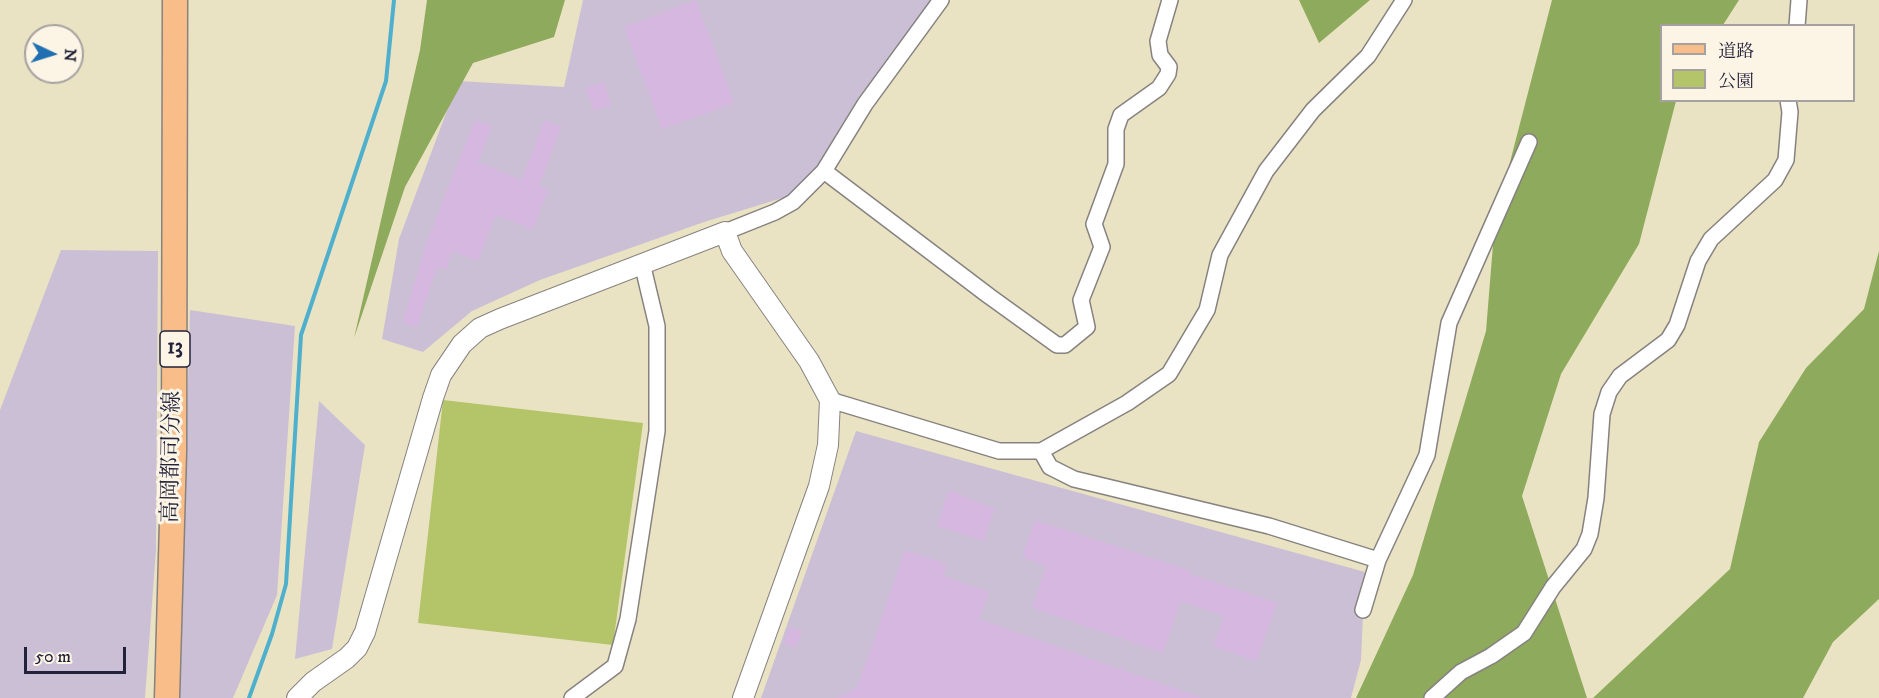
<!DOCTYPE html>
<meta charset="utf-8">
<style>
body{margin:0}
#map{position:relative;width:1879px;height:698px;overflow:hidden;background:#eae3c3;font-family:"IM FELL DW Pica","Noto Serif JP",serif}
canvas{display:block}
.legend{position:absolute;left:1660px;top:24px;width:195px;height:78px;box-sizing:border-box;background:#fcf5e5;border:2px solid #a5a1a1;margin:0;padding:8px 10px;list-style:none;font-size:18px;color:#22223b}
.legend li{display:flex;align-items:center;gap:12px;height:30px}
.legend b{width:30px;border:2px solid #a5a1a1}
.north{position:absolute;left:24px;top:24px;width:60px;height:60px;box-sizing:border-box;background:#fcf5e5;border:2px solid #a5a1a1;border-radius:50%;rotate:94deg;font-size:16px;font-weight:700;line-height:24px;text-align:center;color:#22223b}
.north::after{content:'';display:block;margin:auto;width:21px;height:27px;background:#1f6fb2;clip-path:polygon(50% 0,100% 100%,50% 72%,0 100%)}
.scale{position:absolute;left:24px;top:647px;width:102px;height:27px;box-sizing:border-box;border:3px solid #22223b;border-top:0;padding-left:8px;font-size:18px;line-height:21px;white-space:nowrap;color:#22223b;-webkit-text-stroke:4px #fcf5e5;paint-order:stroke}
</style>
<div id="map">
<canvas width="1879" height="698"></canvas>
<ul class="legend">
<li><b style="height:8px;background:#f8bd88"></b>道路</li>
<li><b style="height:16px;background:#b3c568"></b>公園</li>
</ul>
<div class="north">N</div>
<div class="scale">50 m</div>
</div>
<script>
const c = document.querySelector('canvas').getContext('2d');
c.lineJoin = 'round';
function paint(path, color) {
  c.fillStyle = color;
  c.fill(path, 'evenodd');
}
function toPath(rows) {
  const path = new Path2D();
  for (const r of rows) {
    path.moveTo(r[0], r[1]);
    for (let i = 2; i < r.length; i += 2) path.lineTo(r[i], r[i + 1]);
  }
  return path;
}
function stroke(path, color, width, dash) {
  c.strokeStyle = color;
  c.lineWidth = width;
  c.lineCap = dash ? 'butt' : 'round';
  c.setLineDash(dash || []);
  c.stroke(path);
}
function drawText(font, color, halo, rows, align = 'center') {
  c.font = font + ' "IM FELL DW Pica","Noto Serif JP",serif';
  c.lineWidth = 6;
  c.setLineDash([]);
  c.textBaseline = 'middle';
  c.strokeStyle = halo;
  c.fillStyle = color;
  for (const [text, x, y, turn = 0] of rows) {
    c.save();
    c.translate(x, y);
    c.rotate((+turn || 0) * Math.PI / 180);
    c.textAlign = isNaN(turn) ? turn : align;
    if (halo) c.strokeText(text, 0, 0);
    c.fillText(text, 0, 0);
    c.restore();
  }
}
const industrial = toPath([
 [583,0,943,0,802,192,704,222,540,280,472,311,423,352,382,339,399,239,458,81,564,87],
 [61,250,158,251,156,550,145,698,0,698,0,410],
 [190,310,295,326,277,595,233,698,179,698],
 [319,401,365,445,332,649,295,659],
 [856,431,1365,572,1361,660,1351,698,761,698]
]);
const green = toPath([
 [443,400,643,423,613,645,418,623]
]);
const forest = toPath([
 [427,0,565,0,554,37,473,63,405,187,354,338,420,50],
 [1299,0,1370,0,1319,43],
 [1552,0,1739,0,1723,25,1662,26,1662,100,1676,101,1639,244,1561,374,1522,496,1587,698,1356,698,1413,575,1486,331,1495,220],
 [1879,251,1879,599,1833,642,1803,698,1593,698,1730,569,1759,442,1806,368,1864,309]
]);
const stream = toPath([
 [249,698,272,634,286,584,301,335,386,81,394,0]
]);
const building = toPath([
 [696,0,734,103,662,129,624,27],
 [604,82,611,105,594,111,586,88],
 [475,120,492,126,478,162,522,180,544,120,561,127,539,186,548,190,533,229,496,215,478,261,452,251,446,270,437,267,417,327,403,322,427,241],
 [949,490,994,509,984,541,937,526],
 [1035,520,1191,571,1190,574,1277,603,1256,661,1213,646,1224,616,1181,601,1163,653,1032,608,1046,566,1022,557],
 [905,550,947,564,943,576,989,592,979,619,1202,698,837,698,857,688],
 [789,627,802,631,796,647,784,643]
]);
const minor = toPath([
 [1797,26,1799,0],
 [824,171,989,296,1057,345,1065,345,1087,327,1081,300,1102,247,1094,224,1116,164,1116,129,1121,115,1159,88,1168,74,1169,67,1160,55,1158,41,1170,0],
 [725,232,775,212,793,202,824,171,865,104,941,0],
 [830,400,999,451,1041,451,1127,403,1169,374,1207,310,1220,255,1266,171,1313,110,1368,56,1404,0],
 [1041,451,1050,467,1074,479,1269,526,1378,560],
 [1363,610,1378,560,1427,455,1449,323,1529,142],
 [572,698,615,666,628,619,657,431,657,326,642,263],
 [1432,698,1461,672,1491,656,1524,633,1553,587,1584,549,1590,534,1596,498,1602,414,1609,392,1620,376,1668,340,1677,325,1698,261,1711,239,1775,180,1786,160,1790,112,1788,100]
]);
const tertiary = toPath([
 [297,698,313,682,347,658,357,648,365,632,433,398,441,375,462,344,480,328,500,319,725,232,732,251,809,361,830,400,828,445,819,486,743,698]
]);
const primary = toPath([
 [167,698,174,452,175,0]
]);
const shields = [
 [175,349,30]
];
const shieldNames = [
 ["13",175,349]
];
const streetNames = [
 ["高岡都司分線",173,457,-89]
];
paint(industrial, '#cbbfd5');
paint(green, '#b3c568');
paint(forest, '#8eaa5c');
stroke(stream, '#4eb0cd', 4);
paint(building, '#d6b7df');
stroke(minor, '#86827f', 18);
stroke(tertiary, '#86827f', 22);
stroke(primary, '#86827f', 27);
stroke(minor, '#fff', 15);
stroke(tertiary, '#fff', 20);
stroke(primary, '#f8bd88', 24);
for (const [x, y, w] of shields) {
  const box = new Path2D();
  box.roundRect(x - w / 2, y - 18, w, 36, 4.5);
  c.fillStyle = '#fcf5e5';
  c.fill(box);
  stroke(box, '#22223b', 1.5);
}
drawText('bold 21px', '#22223b', null, shieldNames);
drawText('22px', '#22223b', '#fcf5e5', streetNames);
</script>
